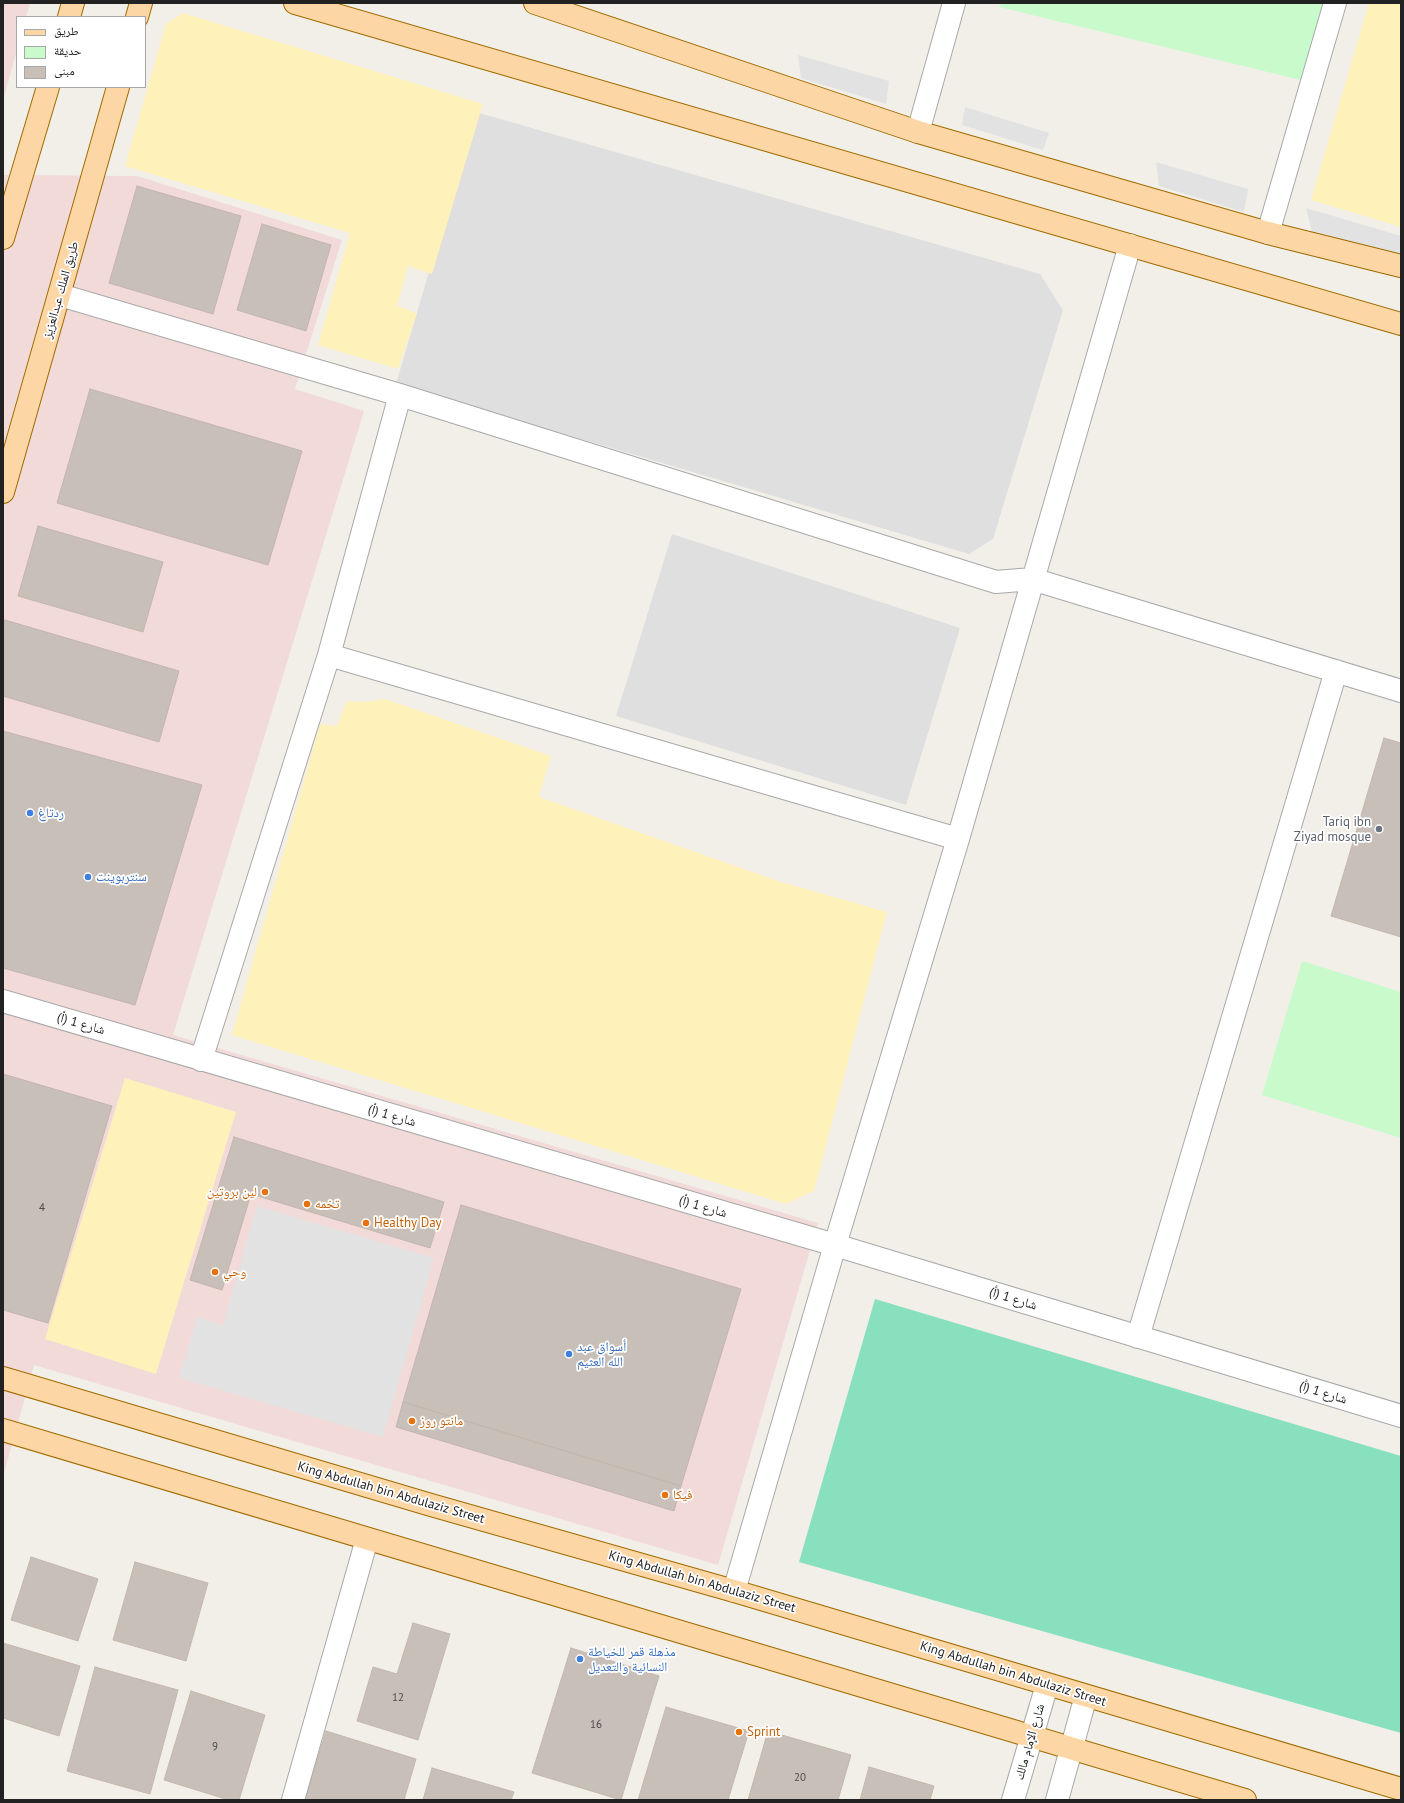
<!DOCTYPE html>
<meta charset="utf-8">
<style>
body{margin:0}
#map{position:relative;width:1404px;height:1803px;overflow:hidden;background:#f2efe9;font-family:"PT Sans","Noto Naskh Arabic",sans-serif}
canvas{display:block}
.frame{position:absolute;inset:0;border:4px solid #222;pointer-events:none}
.legend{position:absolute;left:16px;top:16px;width:130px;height:72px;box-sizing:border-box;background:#fff;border:1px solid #a7a7a7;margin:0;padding:5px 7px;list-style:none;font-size:12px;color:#222}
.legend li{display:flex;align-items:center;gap:8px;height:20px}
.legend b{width:20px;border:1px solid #a7a7a7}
</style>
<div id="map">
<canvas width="1404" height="1803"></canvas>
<div class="frame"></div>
<ul class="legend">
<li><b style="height:5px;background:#fcd6a4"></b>طريق</li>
<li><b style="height:11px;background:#c8facc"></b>حديقة</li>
<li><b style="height:11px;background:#c7bfb8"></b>مبنى</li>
</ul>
</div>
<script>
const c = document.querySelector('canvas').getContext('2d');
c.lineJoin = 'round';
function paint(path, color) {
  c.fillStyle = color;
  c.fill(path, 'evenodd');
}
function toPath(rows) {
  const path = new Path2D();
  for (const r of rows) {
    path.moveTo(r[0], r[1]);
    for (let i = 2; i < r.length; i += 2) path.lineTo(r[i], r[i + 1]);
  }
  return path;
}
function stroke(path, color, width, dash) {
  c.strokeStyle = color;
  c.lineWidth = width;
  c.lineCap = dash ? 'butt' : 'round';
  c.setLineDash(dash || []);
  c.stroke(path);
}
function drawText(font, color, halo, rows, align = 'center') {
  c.font = font + ' "PT Sans","Noto Naskh Arabic",sans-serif';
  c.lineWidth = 3.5;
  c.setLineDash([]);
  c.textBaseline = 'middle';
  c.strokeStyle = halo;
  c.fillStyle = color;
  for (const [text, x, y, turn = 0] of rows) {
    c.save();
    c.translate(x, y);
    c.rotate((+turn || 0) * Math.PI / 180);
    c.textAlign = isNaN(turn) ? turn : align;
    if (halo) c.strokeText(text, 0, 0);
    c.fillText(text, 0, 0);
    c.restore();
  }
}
const residential = toPath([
 [476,112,1040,274,1063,310,993,539,969,554,396,384],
 [672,534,960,628,906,805,616,716]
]);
const commercial = toPath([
 [3,3,30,3,26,17,17,17,17,50,3,101],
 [3,175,137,176,342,240,295,389,364,411,173,1035,818,1223,718,1565,34,1365,3,1477]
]);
const sand = toPath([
 [1369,3,1401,3,1401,227,1311,200],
 [183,13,483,104,432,274,408,266,397,306,417,313,398,369,318,345,350,233,125,166,166,24],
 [385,699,551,756,539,797,781,882,887,912,814,1191,786,1204,232,1035,320,724,337,726,347,701,367,702],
 [125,1078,236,1112,156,1374,45,1339]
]);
const park = toPath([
 [1001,3,1323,3,1301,80,999,7],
 [1302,961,1401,992,1401,1138,1262,1095]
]);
const pitch = toPath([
 [875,1299,1401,1456,1401,1733,799,1562]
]);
const parking = toPath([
 [798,55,889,81,886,104,801,78],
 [965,107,1049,133,1043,150,962,125],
 [1156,162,1248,189,1244,212,1159,186],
 [1306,208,1401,236,1401,258,1312,232],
 [257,1206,434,1258,383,1437,179,1378,197,1317,223,1325]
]);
const building = toPath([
 [137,186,241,216,213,314,109,283,137,186],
 [262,224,331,245,306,331,237,310,262,224],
 [90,389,302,451,268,565,57,503,90,389],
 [38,526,163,562,143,632,18,596,38,526],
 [5,620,179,671,159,742,3,696,3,628,5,620],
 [3,731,202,785,135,1005,3,968,3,731],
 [1384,738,1401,743,1401,937,1331,916,1384,738],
 [3,1074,112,1106,48,1323,3,1310,3,1074],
 [234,1137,444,1202,430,1248,251,1194,222,1290,190,1280,234,1137],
 [461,1205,741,1289,681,1486,403,1402,461,1205],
 [403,1402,681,1486,674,1511,396,1427,403,1402],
 [31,1557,98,1579,78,1641,11,1620,31,1557],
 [135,1562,208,1583,186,1661,113,1640,135,1562],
 [413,1623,450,1634,418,1740,357,1721,373,1667,397,1674,413,1623],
 [3,1643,80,1666,59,1736,3,1718,3,1643],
 [571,1648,659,1676,621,1800,532,1773,571,1648],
 [95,1667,178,1690,150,1794,67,1771,95,1667],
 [191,1691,265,1715,239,1800,229,1800,164,1780,191,1691],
 [666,1707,749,1731,728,1800,638,1800,666,1707],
 [326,1731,416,1759,404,1800,305,1800,326,1731],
 [768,1731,851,1755,838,1800,748,1800,768,1731],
 [869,1767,934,1786,930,1800,860,1800,869,1767],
 [432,1768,514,1792,511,1800,423,1800,432,1768]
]);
const minor = toPath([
 [918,132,954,3],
 [1268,233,1335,3],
 [60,295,400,395,996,582,1032,579,1401,691],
 [329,655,958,839],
 [3,1001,835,1245,1401,1416],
 [201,1060,329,655,400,395],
 [1138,1337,1336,671],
 [734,1591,835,1245,958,839,1130,245],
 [293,1800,367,1539],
 [1013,1800,1047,1685],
 [1057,1800,1086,1696]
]);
const major = toPath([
 [295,3,1401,324],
 [535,3,918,132,1268,233,1401,266],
 [69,17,73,3],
 [137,17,141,3],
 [3,238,48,87],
 [3,492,118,87],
 [3,1378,431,1505,734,1591,1401,1789],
 [3,1430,1245,1800]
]);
const markers = [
 [30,813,4,"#3f7fe0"],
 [1379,829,4,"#6b7280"],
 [88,877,4,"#3f7fe0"],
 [265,1192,4,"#e8710a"],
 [307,1204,4,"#e8710a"],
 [366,1223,4,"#e8710a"],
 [215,1272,4,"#e8710a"],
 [569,1354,4,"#3f7fe0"],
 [412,1421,4,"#e8710a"],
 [665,1495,4,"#e8710a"],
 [580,1659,4,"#3f7fe0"],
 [739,1732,4,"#e8710a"]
];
const numberNames = [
 ["4",42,1208],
 ["12",398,1698],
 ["16",596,1725],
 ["9",215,1747],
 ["20",800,1778]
];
const streetNames = [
 ["طريق الملك عبدالعزيز",61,290,-74],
 ["شارع 1 (أ)",81,1024,16],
 ["شارع 1 (أ)",392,1116,16],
 ["شارع 1 (أ)",703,1207,16],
 ["شارع 1 (أ)",1013,1299,17],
 ["شارع 1 (أ)",1323,1393,17],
 ["King Abdullah bin Abdulaziz Street",391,1493,16],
 ["King Abdullah bin Abdulaziz Street",702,1582,16],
 ["King Abdullah bin Abdulaziz Street",1013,1674,17],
 ["شارع الإمام مالك",1030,1742,-74]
];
const shopNames = [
 ["ردتاغ",38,813],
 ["سنتربوينت",96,877],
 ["أسواق عبد",577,1347],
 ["الله العثيم",577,1362],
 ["مذهلة قمر للخياطة",588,1652],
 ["النسائية والتعديل",588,1667]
];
const worshipNames = [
 ["Tariq ibn",1371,822],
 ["Ziyad mosque",1371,837]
];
const foodNames = [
 ["لين بروتين",257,1192,"right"],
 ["تخمه",315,1204],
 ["Healthy Day",374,1223],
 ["وحي",223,1272],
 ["مانتو روز",420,1421],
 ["فيكا",673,1495],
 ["Sprint",747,1732]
];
paint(residential, '#e0dfdf');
paint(commercial, '#f2dad9');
paint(sand, '#fff1ba');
paint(park, '#c8facc');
paint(pitch, '#88e0be');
paint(parking, '#e2e2e2');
paint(building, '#c7bfb8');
stroke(building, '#c4b6ab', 1);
stroke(minor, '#a9a9a9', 24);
stroke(major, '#a06b00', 24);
stroke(minor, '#fff', 22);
stroke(major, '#fcd6a4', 22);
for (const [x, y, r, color] of markers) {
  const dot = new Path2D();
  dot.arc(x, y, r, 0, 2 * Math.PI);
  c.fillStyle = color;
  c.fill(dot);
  stroke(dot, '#fff', 1.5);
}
drawText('11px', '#4b4948', null, numberNames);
drawText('13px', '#222', '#fff', streetNames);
drawText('13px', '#366cbe', '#fff', shopNames, 'left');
drawText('13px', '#5b616d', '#fff', worshipNames, 'right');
drawText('13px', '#c56008', '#fff', foodNames, 'left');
</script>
